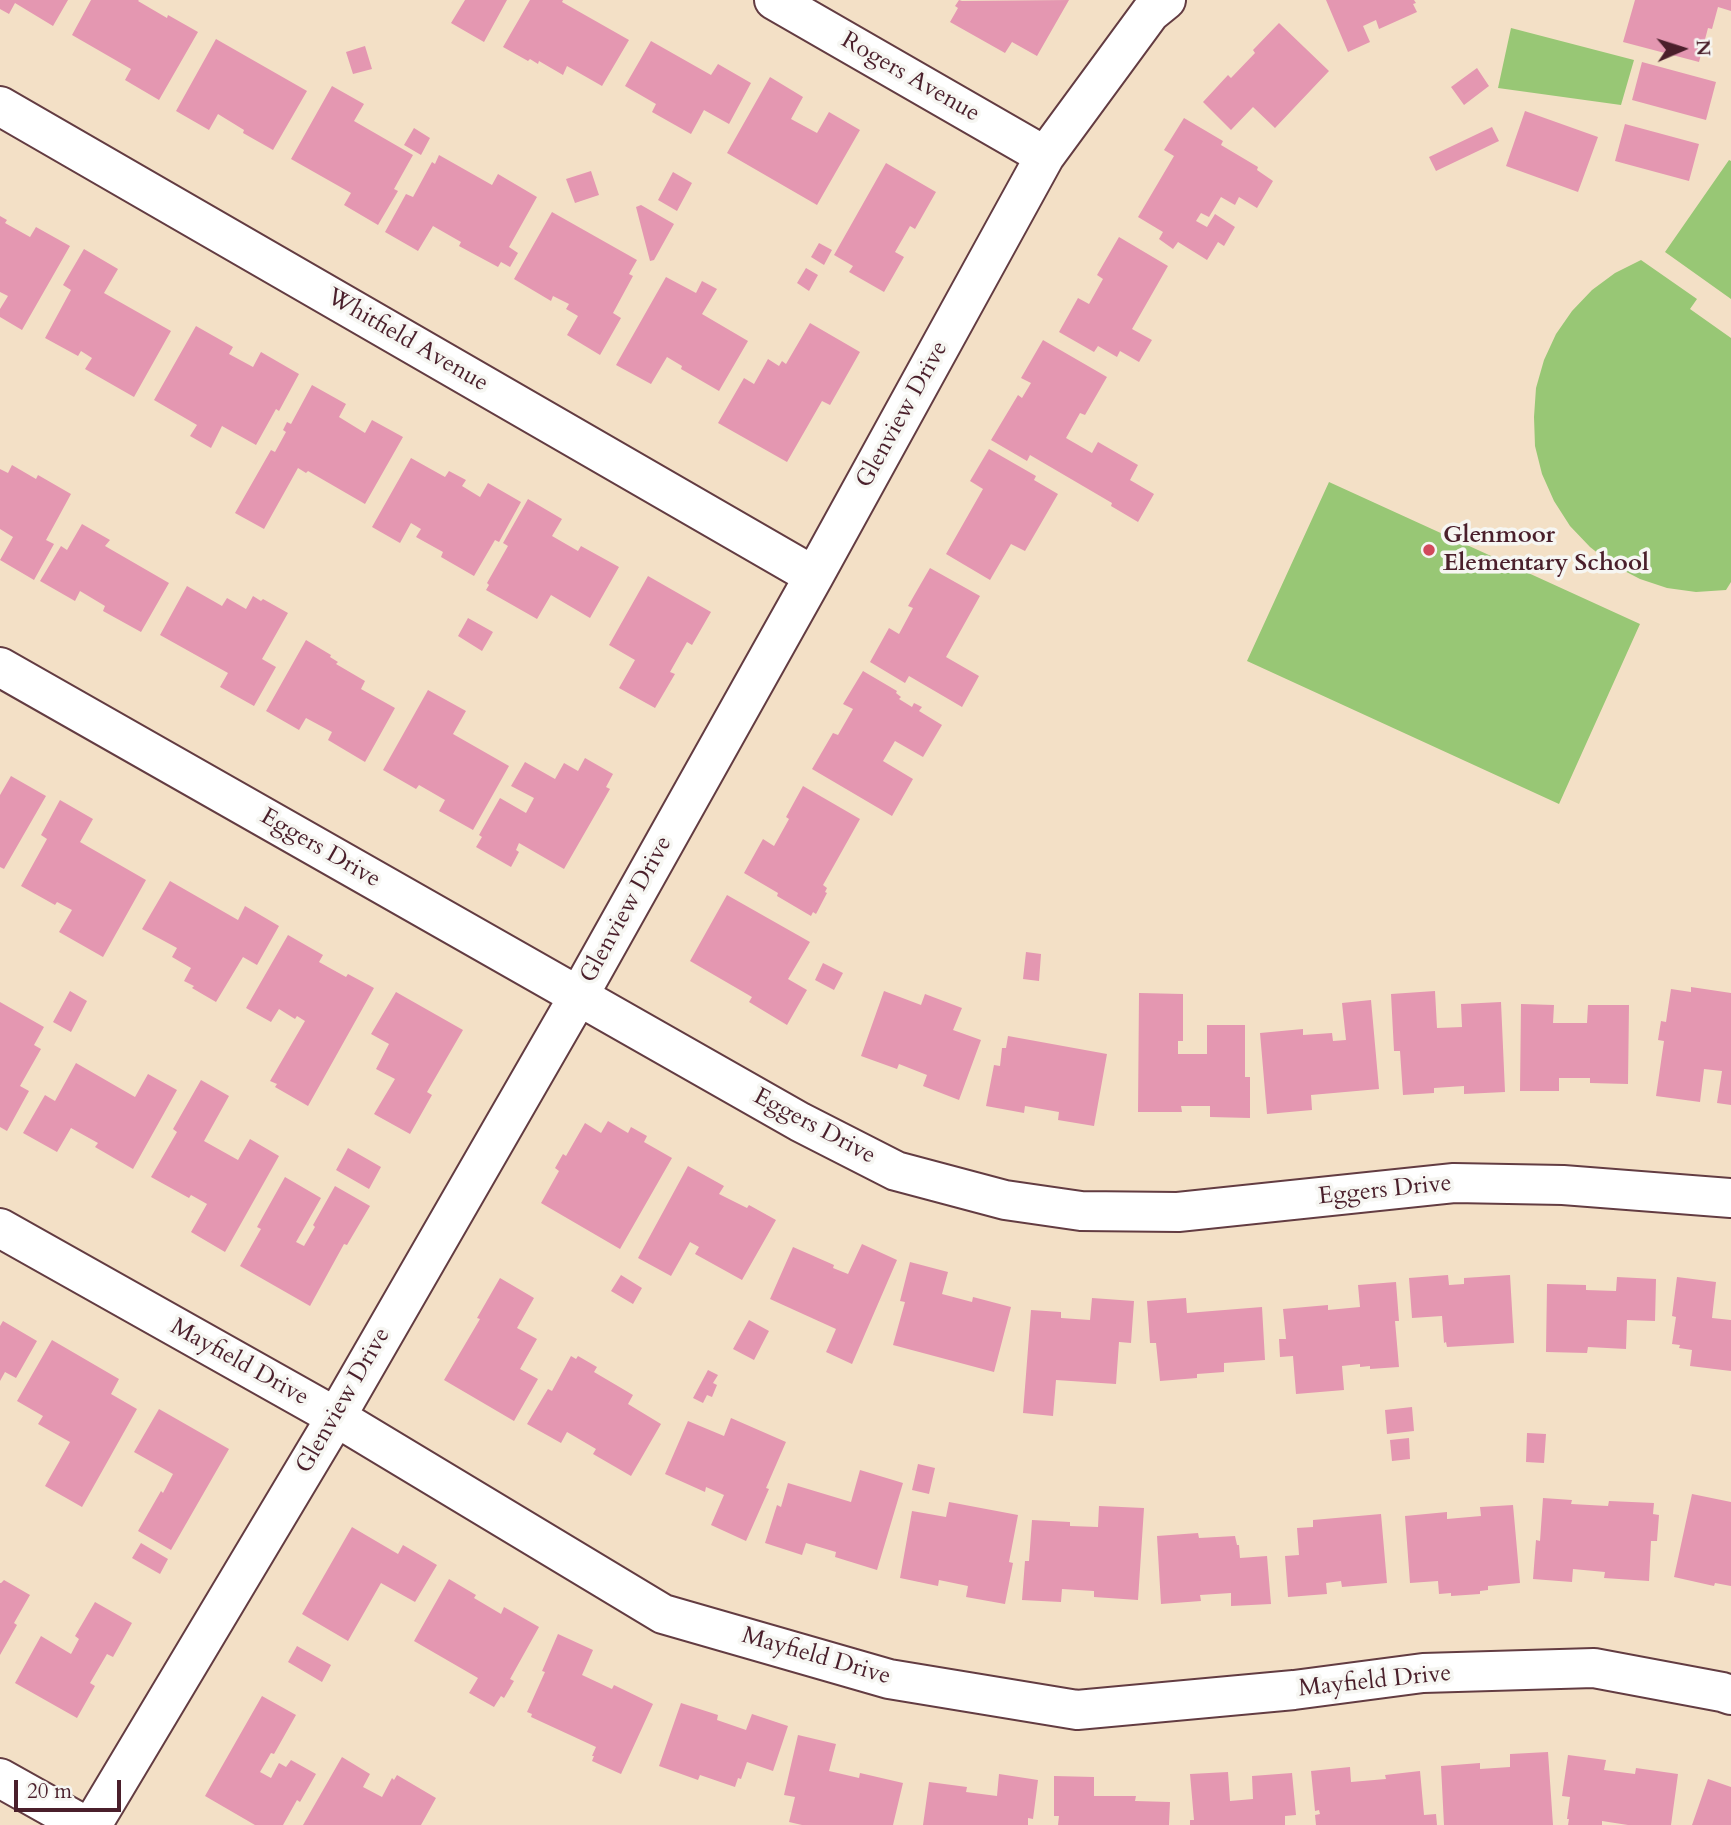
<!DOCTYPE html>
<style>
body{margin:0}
#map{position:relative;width:1731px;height:1825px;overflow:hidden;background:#f3e0c6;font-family:Cardo,serif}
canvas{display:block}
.north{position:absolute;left:1647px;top:14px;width:70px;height:70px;-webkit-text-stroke:5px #f6f6f2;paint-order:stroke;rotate:87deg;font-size:19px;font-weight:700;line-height:28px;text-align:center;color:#4a1f2b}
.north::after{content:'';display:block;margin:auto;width:24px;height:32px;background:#4a1f2b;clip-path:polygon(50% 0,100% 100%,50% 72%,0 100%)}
.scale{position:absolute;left:14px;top:1780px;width:107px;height:32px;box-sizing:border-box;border:4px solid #4a1f2b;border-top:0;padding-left:9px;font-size:21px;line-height:24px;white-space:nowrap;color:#4a1f2b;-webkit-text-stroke:5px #f6f6f2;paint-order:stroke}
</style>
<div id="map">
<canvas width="1731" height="1825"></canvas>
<div class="north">N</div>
<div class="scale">20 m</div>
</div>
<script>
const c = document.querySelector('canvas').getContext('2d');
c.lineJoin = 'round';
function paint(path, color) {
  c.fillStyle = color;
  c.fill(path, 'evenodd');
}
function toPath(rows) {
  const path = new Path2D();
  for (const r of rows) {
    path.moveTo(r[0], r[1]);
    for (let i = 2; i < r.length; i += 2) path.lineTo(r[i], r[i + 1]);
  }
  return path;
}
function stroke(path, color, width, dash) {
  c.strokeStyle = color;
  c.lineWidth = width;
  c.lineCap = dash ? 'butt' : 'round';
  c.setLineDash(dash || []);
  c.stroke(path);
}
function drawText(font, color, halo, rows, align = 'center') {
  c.font = font + ' Cardo,serif';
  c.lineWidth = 7;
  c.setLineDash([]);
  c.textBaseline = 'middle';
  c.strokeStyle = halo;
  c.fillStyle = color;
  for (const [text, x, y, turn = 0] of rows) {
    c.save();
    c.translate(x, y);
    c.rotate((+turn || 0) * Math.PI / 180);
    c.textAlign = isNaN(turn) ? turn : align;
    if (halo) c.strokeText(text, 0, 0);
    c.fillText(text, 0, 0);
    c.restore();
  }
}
const green = toPath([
 [1511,28,1634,60,1621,105,1498,88],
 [1729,160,1731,161,1731,299,1665,252],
 [1641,260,1697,299,1690,309,1731,338,1731,582,1726,590,1696,592,1667,588,1640,579,1613,565,1590,547,1570,526,1554,501,1542,474,1535,446,1534,417,1536,388,1544,360,1556,334,1572,311,1592,290,1615,273],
 [1329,482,1640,624,1559,804,1247,661]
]);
const building = toPath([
 [0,0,68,0,53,26,15,3,9,14,0,9],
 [91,0,139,0,138,1,167,18,168,15,198,32,159,100,125,80,131,69,72,35],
 [465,0,507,0,484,42,451,23],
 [530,0,563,0,562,2,629,40,602,86,567,66,563,75,539,61,538,64,530,59,528,61,503,47],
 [959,0,962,1,1069,0,1037,56,1012,42,1005,53,950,22,958,8,955,6],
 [1326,0,1414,0,1416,3,1413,4,1417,12,1379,29,1376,20,1363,26,1370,42,1348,52],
 [1635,0,1731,0,1731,11,1718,7,1712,29,1708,28,1699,62,1623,42],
 [1279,23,1329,71,1275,128,1253,107,1231,130,1203,102,1228,75,1231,78,1255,53,1253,50],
 [216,39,307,91,273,150,243,133,244,130,218,114,209,130,176,111],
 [651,41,711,75,718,64,751,83,729,124,704,110,691,134,652,112,656,104,625,86],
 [365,46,372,69,353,74,346,52],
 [1642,62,1716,82,1706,120,1632,100],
 [1477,68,1489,86,1464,105,1451,87],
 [770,77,803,97,791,119,817,133,829,112,860,130,817,205,727,153],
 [332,86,364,104,354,121,413,155,394,189,398,191,378,225,344,205,351,193,291,159],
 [1525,111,1598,137,1578,192,1506,166],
 [1184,118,1223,141,1221,145,1258,167,1257,170,1273,181,1257,208,1239,197,1235,205,1221,197,1209,217,1201,213,1196,221,1207,227,1215,214,1235,227,1224,246,1218,242,1207,260,1178,242,1173,249,1159,239,1163,232,1138,217,1174,156,1164,150],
 [1625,124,1699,144,1689,181,1615,161],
 [1492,127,1499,141,1436,171,1429,157],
 [414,128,430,138,421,155,404,145],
 [439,155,492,185,498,174,537,197,509,247,518,253,510,267,501,262,498,267,459,246,461,242,433,226,418,251,385,232,406,194,413,197,432,162,435,164],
 [886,163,936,192,915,229,910,226,895,252,904,257,884,292,849,272,853,266,834,255],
 [591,171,599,195,575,203,566,179],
 [673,172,692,183,677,211,658,200],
 [641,205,674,224,654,260,650,261,636,207],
 [552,212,637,260,629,274,633,276,613,313,621,318,600,355,567,335,578,316,566,309,569,304,553,296,551,301,514,279],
 [0,216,7,220,5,223,30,237,36,227,70,246,22,330,0,317,0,309,8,296,0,292],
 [1119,237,1168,266,1132,329,1152,340,1139,362,1120,351,1117,357,1098,346,1094,352,1059,332,1078,298,1089,304,1103,279,1097,275],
 [819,243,832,250,824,265,811,257],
 [84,249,118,269,104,293,171,331,134,397,85,369,92,358,81,351,78,356,45,338,71,290,63,285],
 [806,268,818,275,809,291,797,283],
 [666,277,696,293,702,281,717,289,702,314,748,341,719,391,681,369,682,366,667,357,651,384,616,365],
 [810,323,860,352,830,405,822,401,787,462,718,423,744,378,754,384,768,359,779,366,782,361,786,364],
 [196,326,233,347,229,354,253,367,261,352,299,374,279,411,276,409,256,445,222,426,211,448,190,436,197,425,154,400],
 [1043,340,1107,377,1085,415,1080,413,1066,438,1092,453,1098,442,1138,465,1130,480,1154,494,1138,522,1111,506,1112,503,1030,455,1027,461,991,440,1018,395,1022,398,1031,383,1021,378],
 [312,385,346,404,339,417,365,433,372,420,403,437,365,504,308,471,306,473,298,468,264,529,235,513,271,450,275,452,286,432,283,430,287,422,291,424],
 [989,449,1036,476,1034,480,1058,494,1025,551,1011,544,990,580,946,554,983,489,970,481],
 [411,458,445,477,449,471,466,480,462,486,480,497,488,483,521,502,499,542,495,540,474,576,441,557,443,552,416,537,421,529,411,523,400,543,372,527],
 [12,465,36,479,38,475,71,494,46,540,54,544,34,580,0,560,13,537,0,529,0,469,8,473],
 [528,499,562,519,552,536,578,551,581,546,619,567,590,618,551,595,537,619,486,590,489,585,487,583,508,546,503,543],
 [82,524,110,540,105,546,169,583,141,632,103,611,105,606,80,591,75,601,40,581,61,546,67,550],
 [930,568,980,596,946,657,979,676,962,707,909,676,905,683,870,662,889,628,899,634,913,608,908,606],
 [648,576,711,612,692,645,687,642,670,672,675,674,655,708,619,688,635,660,609,645],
 [187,586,222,606,227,598,246,609,253,596,261,601,263,599,288,613,262,659,276,667,254,706,220,687,228,673,160,635],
 [468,618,493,632,482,651,458,636],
 [306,640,331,655,330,657,338,662,336,664,365,681,361,689,395,708,365,762,328,740,332,732,306,718,299,730,266,711],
 [863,671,897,691,896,693,901,697,899,699,912,707,914,703,922,707,919,711,942,725,923,757,895,741,883,761,913,779,892,816,812,769,833,733,838,735,853,709,843,704],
 [428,690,466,711,453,734,509,766,473,830,439,811,445,800,419,785,416,789,383,770],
 [585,758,613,774,606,787,610,789,564,869,519,843,516,850,519,852,511,867,476,847,482,837,479,835,500,798,526,813,534,798,511,786,525,762,555,779,564,763,578,771],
 [11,776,46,796,4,869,0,867,0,795],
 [803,786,860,819,823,885,827,888,825,892,827,893,816,914,813,912,811,916,777,896,778,893,744,873,763,839,774,846,789,819,786,817],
 [60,800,93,819,80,842,146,880,103,957,59,932,72,910,57,902,55,905,21,886,47,839,41,835],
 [170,881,238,920,245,906,279,926,257,965,243,957,216,1002,192,988,194,986,184,981,191,968,172,957,177,948,142,929],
 [727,895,810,942,788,979,807,990,787,1025,749,1002,752,997,690,961],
 [288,935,323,955,319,962,346,977,348,974,374,988,308,1106,275,1087,277,1084,270,1081,305,1021,297,1016,295,1019,279,1009,271,1022,246,1008],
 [1026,952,1041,954,1039,981,1023,979],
 [823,963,843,973,834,990,815,980],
 [1691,987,1731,993,1731,1105,1717,1103,1722,1071,1704,1069,1700,1102,1656,1096,1664,1041,1658,1040,1661,1021,1666,1022,1671,989,1691,992],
 [70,991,87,1001,71,1032,53,1022],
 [884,991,921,1005,925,994,962,1008,953,1030,981,1040,959,1100,923,1086,927,1075,899,1064,897,1069,861,1056],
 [1435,991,1437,1028,1462,1027,1461,1004,1501,1002,1505,1092,1464,1094,1464,1086,1434,1088,1434,1093,1403,1095,1400,1051,1394,1051,1391,994],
 [396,992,463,1030,427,1092,432,1095,410,1134,374,1114,395,1079,376,1069,389,1044,371,1034],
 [1139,993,1183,994,1183,1041,1178,1041,1178,1054,1207,1054,1207,1025,1245,1025,1245,1077,1250,1077,1250,1118,1210,1117,1210,1106,1181,1106,1182,1112,1138,1112],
 [1371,1000,1379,1089,1311,1095,1312,1110,1267,1114,1260,1033,1303,1029,1303,1035,1332,1033,1333,1041,1346,1040,1342,1003],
 [0,1002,44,1027,34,1045,41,1049,20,1086,29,1091,7,1131,0,1127],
 [1521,1004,1554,1005,1553,1023,1587,1023,1588,1005,1629,1005,1628,1084,1590,1083,1590,1078,1559,1078,1559,1091,1520,1091],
 [1008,1036,1107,1054,1094,1126,1058,1120,1059,1112,1025,1106,1024,1113,986,1106,994,1065,1000,1066,1002,1048,1006,1048],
 [76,1063,135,1097,148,1074,177,1090,133,1169,95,1147,98,1143,71,1128,57,1152,23,1133,45,1095,55,1101],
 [201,1080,229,1096,204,1141,238,1160,250,1139,279,1156,225,1252,191,1232,207,1204,191,1195,189,1198,151,1177,177,1132,173,1129],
 [608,1121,628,1133,631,1127,647,1136,644,1142,672,1158,620,1249,541,1203,559,1171,555,1168,563,1154,566,1156,585,1123,601,1133],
 [348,1148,381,1167,369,1189,336,1170],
 [688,1166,724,1186,719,1194,747,1208,749,1205,776,1220,742,1280,695,1254,699,1247,690,1242,671,1276,638,1258],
 [285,1177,321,1198,296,1242,304,1246,315,1227,313,1225,335,1186,370,1206,347,1245,344,1244,310,1306,240,1266,261,1229,257,1227],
 [862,1244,897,1260,852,1364,826,1352,836,1329,770,1299,793,1247,834,1265,833,1268,848,1274],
 [910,1262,948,1272,942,1294,972,1302,973,1297,1011,1307,994,1372,893,1345,905,1302,900,1301],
 [621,1275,642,1288,633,1304,611,1291],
 [1448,1275,1449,1285,1464,1284,1464,1278,1510,1275,1514,1343,1447,1347,1446,1342,1444,1343,1442,1316,1412,1318,1409,1278],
 [1617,1277,1656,1279,1655,1321,1627,1320,1626,1349,1588,1347,1587,1353,1546,1352,1547,1284,1586,1285,1586,1290,1616,1291],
 [1677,1277,1716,1282,1712,1318,1731,1320,1731,1371,1690,1366,1692,1350,1679,1348,1680,1345,1672,1344,1676,1317,1672,1316],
 [500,1278,534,1298,517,1328,537,1339,520,1369,538,1379,514,1421,444,1380,480,1319,477,1318],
 [1396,1282,1399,1321,1395,1321,1399,1367,1370,1369,1370,1366,1360,1367,1360,1364,1342,1366,1344,1390,1296,1394,1293,1356,1280,1357,1279,1339,1286,1339,1283,1309,1328,1305,1328,1310,1360,1307,1358,1285],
 [1092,1298,1134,1301,1131,1343,1119,1342,1116,1384,1056,1380,1053,1416,1023,1413,1031,1310,1061,1312,1061,1318,1090,1320],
 [1186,1298,1187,1313,1262,1307,1265,1360,1224,1363,1224,1372,1197,1374,1197,1378,1160,1381,1156,1343,1150,1343,1147,1301],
 [749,1320,769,1331,754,1360,733,1349],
 [3,1321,37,1341,16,1378,5,1372,0,1381,0,1326],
 [52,1340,119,1379,111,1394,137,1409,82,1507,45,1486,70,1442,38,1424,43,1416,17,1401],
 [571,1356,576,1359,578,1356,597,1367,594,1372,633,1395,628,1404,661,1424,631,1476,593,1454,596,1449,567,1432,561,1443,527,1424,548,1389,552,1391],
 [708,1370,718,1375,713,1383,717,1385,712,1397,707,1395,703,1403,693,1398],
 [1412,1407,1414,1431,1387,1434,1385,1410],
 [159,1409,229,1449,171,1550,138,1531,161,1491,163,1493,173,1474,134,1452],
 [731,1418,786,1442,766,1488,769,1489,746,1541,711,1525,724,1495,706,1487,705,1492,665,1474,688,1421,724,1436],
 [1527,1433,1546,1434,1544,1463,1526,1462],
 [1409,1438,1410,1459,1392,1461,1390,1440],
 [918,1464,935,1468,929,1494,912,1490],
 [860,1470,903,1483,877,1570,835,1557,836,1552,806,1543,802,1555,765,1543,777,1505,781,1507,788,1483,851,1502],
 [1692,1494,1731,1502,1731,1586,1715,1583,1714,1586,1674,1577],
 [1543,1498,1572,1500,1571,1504,1608,1506,1609,1501,1654,1503,1653,1514,1659,1515,1657,1541,1651,1541,1649,1581,1604,1578,1605,1572,1573,1569,1572,1582,1533,1579,1536,1540,1540,1541],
 [949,1502,1018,1515,1009,1562,1013,1563,1005,1604,966,1597,968,1586,939,1580,938,1586,900,1578,912,1511,946,1517],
 [1513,1505,1520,1583,1488,1586,1488,1590,1480,1591,1480,1594,1451,1596,1451,1593,1439,1594,1438,1581,1410,1583,1405,1516,1447,1512,1447,1519,1481,1516,1480,1507],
 [1099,1506,1144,1508,1138,1600,1094,1597,1094,1591,1062,1589,1061,1602,1022,1600,1025,1561,1029,1561,1032,1520,1070,1522,1070,1526,1098,1527],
 [1381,1514,1387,1583,1342,1587,1341,1581,1326,1583,1327,1594,1288,1597,1285,1556,1299,1555,1297,1528,1313,1527,1313,1520],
 [352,1527,398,1554,403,1545,437,1565,415,1602,381,1583,348,1641,302,1614],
 [1198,1533,1199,1538,1235,1536,1237,1545,1239,1545,1240,1558,1267,1556,1271,1604,1231,1606,1231,1593,1200,1595,1201,1601,1161,1604,1157,1536],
 [141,1543,168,1559,160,1574,132,1558],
 [449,1579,476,1595,474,1598,501,1614,504,1607,539,1627,510,1679,514,1681,504,1698,501,1696,494,1707,469,1693,478,1678,414,1641],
 [4,1580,30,1595,14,1623,17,1625,0,1655,0,1583,1,1583],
 [95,1602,132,1623,113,1657,107,1654,90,1683,95,1686,77,1718,15,1683,41,1636,71,1654,79,1639,75,1636],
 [558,1634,593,1650,582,1675,612,1689,614,1685,653,1704,621,1774,592,1761,594,1756,592,1756,596,1747,531,1717,532,1714,527,1712,545,1672,542,1671],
 [297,1646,331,1665,322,1682,288,1662],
 [262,1696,296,1715,274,1754,271,1753,260,1772,271,1778,279,1763,286,1767,291,1760,316,1774,300,1802,297,1800,283,1825,255,1825,205,1796],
 [681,1703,718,1715,717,1720,746,1730,752,1714,788,1726,773,1771,747,1762,741,1779,738,1778,735,1787,700,1775,698,1780,659,1766],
 [798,1735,836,1744,829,1771,859,1778,860,1773,903,1783,893,1825,802,1825,789,1822,795,1797,784,1795],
 [1548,1752,1553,1825,1444,1825,1441,1766,1480,1763,1480,1769,1510,1767,1510,1754],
 [1568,1755,1606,1760,1604,1770,1635,1774,1636,1768,1678,1774,1671,1825,1628,1825,1602,1821,1602,1825,1568,1825,1569,1819,1567,1819,1570,1797,1562,1796],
 [342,1757,370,1774,363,1787,382,1797,392,1778,394,1780,397,1775,436,1798,421,1825,303,1825],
 [1350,1767,1351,1782,1386,1779,1385,1775,1420,1771,1424,1815,1436,1814,1437,1825,1316,1825,1315,1815,1320,1814,1319,1810,1315,1811,1311,1771],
 [1228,1772,1230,1801,1253,1799,1252,1776,1292,1773,1296,1815,1285,1816,1285,1825,1190,1825,1190,1820,1194,1820,1190,1774],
 [999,1774,1038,1780,1033,1819,1028,1818,1028,1825,923,1825,929,1782,967,1787,966,1792,997,1796],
 [1054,1776,1094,1777,1094,1796,1136,1796,1135,1801,1170,1802,1169,1825,1058,1825,1059,1816,1054,1816],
 [1708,1779,1731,1787,1731,1825,1692,1825]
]);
const minor = toPath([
 [774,0,1045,156],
 [0,106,814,576],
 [0,667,800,1122,896,1171,1005,1200,1081,1211,1178,1212,1454,1183,1563,1185,1731,1198],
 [0,1228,336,1417,663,1614,889,1679,1077,1710,1294,1690,1423,1673,1594,1668,1722,1692,1731,1695],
 [0,1778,84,1825],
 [92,1825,336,1417,578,997,814,576,1045,156,1150,13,1166,0]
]);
const markers = [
 [1429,550,7,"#d1495b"]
];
const streetNames = [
 ["Rogers Avenue",910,78,30],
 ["Whitfield Avenue",407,341,30],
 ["Glenview Drive",903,415,-61],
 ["Eggers Drive",320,849,30],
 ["Glenview Drive",627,910,-61],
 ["Eggers Drive",814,1127,28],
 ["Eggers Drive",1385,1191,-6],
 ["Mayfield Drive",239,1363,29],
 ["Glenview Drive",344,1401,-60],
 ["Mayfield Drive",816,1657,16],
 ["Mayfield Drive",1375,1682,-6]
];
const poiNames = [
 ["Glenmoor",1443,536],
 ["Elementary School",1443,564]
];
paint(green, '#98c775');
paint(building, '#e497b1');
stroke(minor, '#633c42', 42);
stroke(minor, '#fff', 38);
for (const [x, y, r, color] of markers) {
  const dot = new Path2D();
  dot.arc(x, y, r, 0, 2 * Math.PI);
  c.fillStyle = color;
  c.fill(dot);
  stroke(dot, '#f6f6f2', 2.5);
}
drawText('24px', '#4a1f2b', '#f6f6f2', streetNames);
drawText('bold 24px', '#4a1f2b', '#f6f6f2', poiNames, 'left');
</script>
